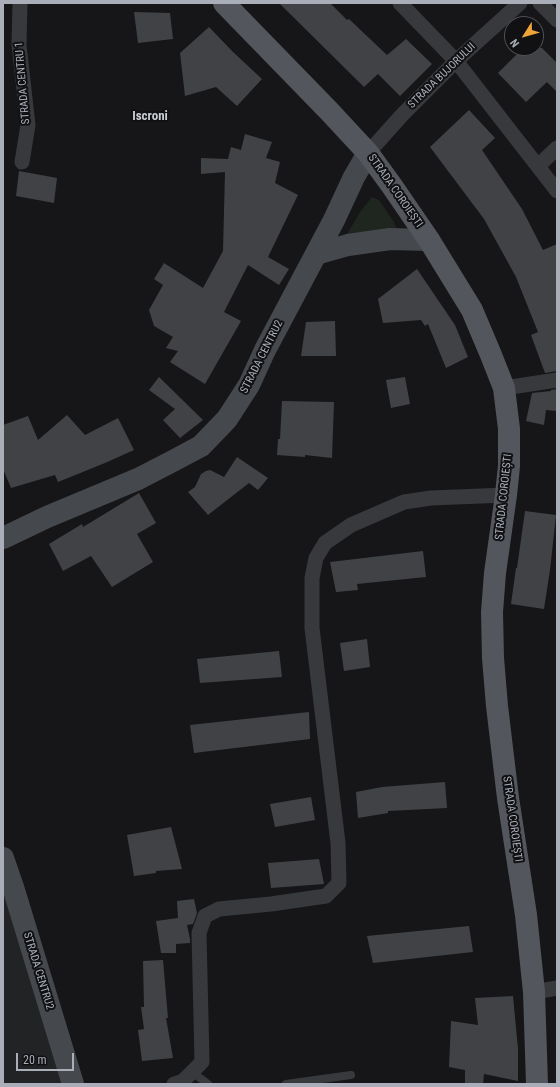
<!DOCTYPE html>
<meta charset="utf-8">
<style>
body{margin:0}
#map{position:relative;width:560px;height:1087px;overflow:hidden;background:#161618;font-family:"Roboto Condensed",sans-serif}
canvas{display:block}
.frame{position:absolute;inset:0;border:4px solid #a9aeb8;pointer-events:none}
.north{position:absolute;left:504px;top:16px;width:40px;height:40px;box-sizing:border-box;background:#111113;border:1px solid #4e5055;border-radius:50%;rotate:233deg;font-size:11px;font-weight:700;line-height:16px;text-align:center;color:#a9aeb8}
.north::after{content:'';display:block;margin:auto;width:14px;height:18px;background:#efa437;clip-path:polygon(50% 0,100% 100%,50% 72%,0 100%)}
.scale{position:absolute;left:16px;top:1053px;width:58px;height:18px;box-sizing:border-box;border:2px solid #a9aeb8;border-top:0;padding-left:5px;font-size:12px;line-height:14px;white-space:nowrap;color:#a9aeb8;-webkit-text-stroke:3px #111113;paint-order:stroke}
</style>
<div id="map">
<canvas width="560" height="1087"></canvas>
<div class="frame"></div>
<div class="north">N</div>
<div class="scale">20 m</div>
</div>
<script>
const c = document.querySelector('canvas').getContext('2d');
c.lineJoin = 'round';
function paint(path, color) {
  c.fillStyle = color;
  c.fill(path, 'evenodd');
}
function toPath(rows) {
  const path = new Path2D();
  for (const r of rows) {
    path.moveTo(r[0], r[1]);
    for (let i = 2; i < r.length; i += 2) path.lineTo(r[i], r[i + 1]);
  }
  return path;
}
function stroke(path, color, width, dash) {
  c.strokeStyle = color;
  c.lineWidth = width;
  c.lineCap = dash ? 'butt' : 'round';
  c.setLineDash(dash || []);
  c.stroke(path);
}
function drawText(font, color, halo, rows, align = 'center') {
  c.font = font + ' "Roboto Condensed",sans-serif';
  c.lineWidth = 4;
  c.setLineDash([]);
  c.textBaseline = 'middle';
  c.strokeStyle = halo;
  c.fillStyle = color;
  for (const [text, x, y, turn = 0] of rows) {
    c.save();
    c.translate(x, y);
    c.rotate((+turn || 0) * Math.PI / 180);
    c.textAlign = isNaN(turn) ? turn : align;
    if (halo) c.strokeText(text, 0, 0);
    c.fillText(text, 0, 0);
    c.restore();
  }
}
const built = toPath([
 [3,887,73,1084,3,1084]
]);
const green = toPath([
 [372,197,379,200,394,222,398,233,346,236,360,212]
]);
const building = toPath([
 [279,3,330,3,347,20,349,19,387,55,406,39,432,64,400,96,378,74,364,87],
 [134,12,170,13,173,39,138,43],
 [209,27,233,52,262,79,237,106,216,87,185,96,180,53],
 [523,48,542,48,557,63,557,92,547,82,526,102,498,73],
 [469,110,495,138,482,150,522,209,543,250,557,244,557,371,545,373,531,335,538,332,516,277,484,219,430,147],
 [245,134,272,142,266,158,280,162,275,183,298,195,268,257,289,269,279,285,248,265,224,312,241,321,205,384,170,362,178,351,166,348,173,337,154,326,149,310,163,285,154,279,164,263,203,288,223,251,225,172,201,174,201,158,228,159,231,147,241,150],
 [19,171,57,178,54,203,16,196],
 [417,269,455,325,468,357,446,368,428,324,425,326,421,320,383,323,378,299],
 [335,321,336,356,301,356,306,322],
 [159,377,203,420,180,438,163,420,175,409,149,390],
 [405,377,410,404,391,408,386,380],
 [557,389,557,411,546,410,544,425,526,421,532,393,551,391,551,390],
 [282,401,334,402,332,458,305,455,305,457,277,455,278,439,280,439],
 [67,415,85,435,118,418,134,450,105,463,58,482,55,475,11,488,3,469,3,425,28,416,38,440],
 [237,457,268,478,258,490,249,483,208,515,188,492,195,487,201,474,206,471,210,470,224,477],
 [139,493,156,523,137,534,153,562,112,587,91,556,63,571,49,544,82,524,83,527],
 [525,511,556,515,550,570,544,609,511,604,516,568,517,568],
 [423,551,426,577,357,584,358,590,336,592,330,562],
 [367,639,370,667,344,671,340,643],
 [279,651,282,677,200,683,197,659],
 [309,712,310,739,194,753,190,725],
 [445,782,447,808,388,811,388,813,358,818,356,792,382,787],
 [311,797,315,820,275,827,270,804],
 [171,827,182,869,156,871,156,873,134,876,127,835],
 [319,859,324,884,271,888,268,863],
 [194,899,197,913,193,924,187,925,190,939,190,943,176,944,176,953,161,953,156,921,178,918,177,901],
 [469,926,473,952,373,963,367,936],
 [163,960,168,1018,166,1018,173,1058,142,1061,138,1030,144,1029,141,1007,144,1007,143,961],
 [513,996,518,1049,518,1081,484,1074,483,1084,465,1084,465,1070,449,1067,451,1021,478,1025,475,998]
]);
const lane = toPath([
 [192,1072,208,1084],
 [286,1084,351,1075]
]);
const street = toPath([
 [20,3,19,45,28,125,22,162],
 [400,3,456,61,557,191],
 [540,3,557,20],
 [368,153,402,115,456,61,520,3],
 [538,166,557,148],
 [504,388,557,380],
 [534,992,557,988],
 [174,1084,183,1081,202,1062,199,933,205,916,219,909,271,904,326,896,339,883,338,843,312,628,312,578,316,558,325,543,351,525,404,502,431,498,506,495]
]);
const secondary = toPath([
 [316,254,348,245,390,239,429,240],
 [3,538,47,517,138,479,171,462,201,446,227,419,249,385,265,350,334,220,354,177,368,153],
 [3,858,13,887,73,1084]
]);
const primary = toPath([
 [224,3,329,111,368,153,392,186,429,240,472,310,491,355,504,388,509,429,509,466,506,495,495,573,492,612,493,658,497,706,508,798,526,915,534,992,537,1084]
]);
const streetNames = [
 ["STRADA BUJORULUI",442,76,-44],
 ["STRADA CENTRU 1",23,83,-95],
 ["STRADA COROIEȘTI",395,191,55],
 ["STRADA CENTRU2",262,357,-63],
 ["STRADA COROIEȘTI",504,497,-84],
 ["STRADA COROIEȘTI",512,819,82],
 ["STRADA CENTRU2",38,971,73]
];
const quarterNames = [
 ["Iscroni",150,117]
];
paint(built, '#222325');
paint(green, '#1e261f');
paint(building, '#404245');
stroke(lane, '#37393d', 8);
stroke(street, '#37393d', 15);
stroke(secondary, '#45484d', 22);
stroke(primary, '#53565c', 22);
drawText('11px', '#a9aeb8', '#111113', streetNames);
drawText('bold 13px', '#c9cdd4', '#111113', quarterNames);
</script>
